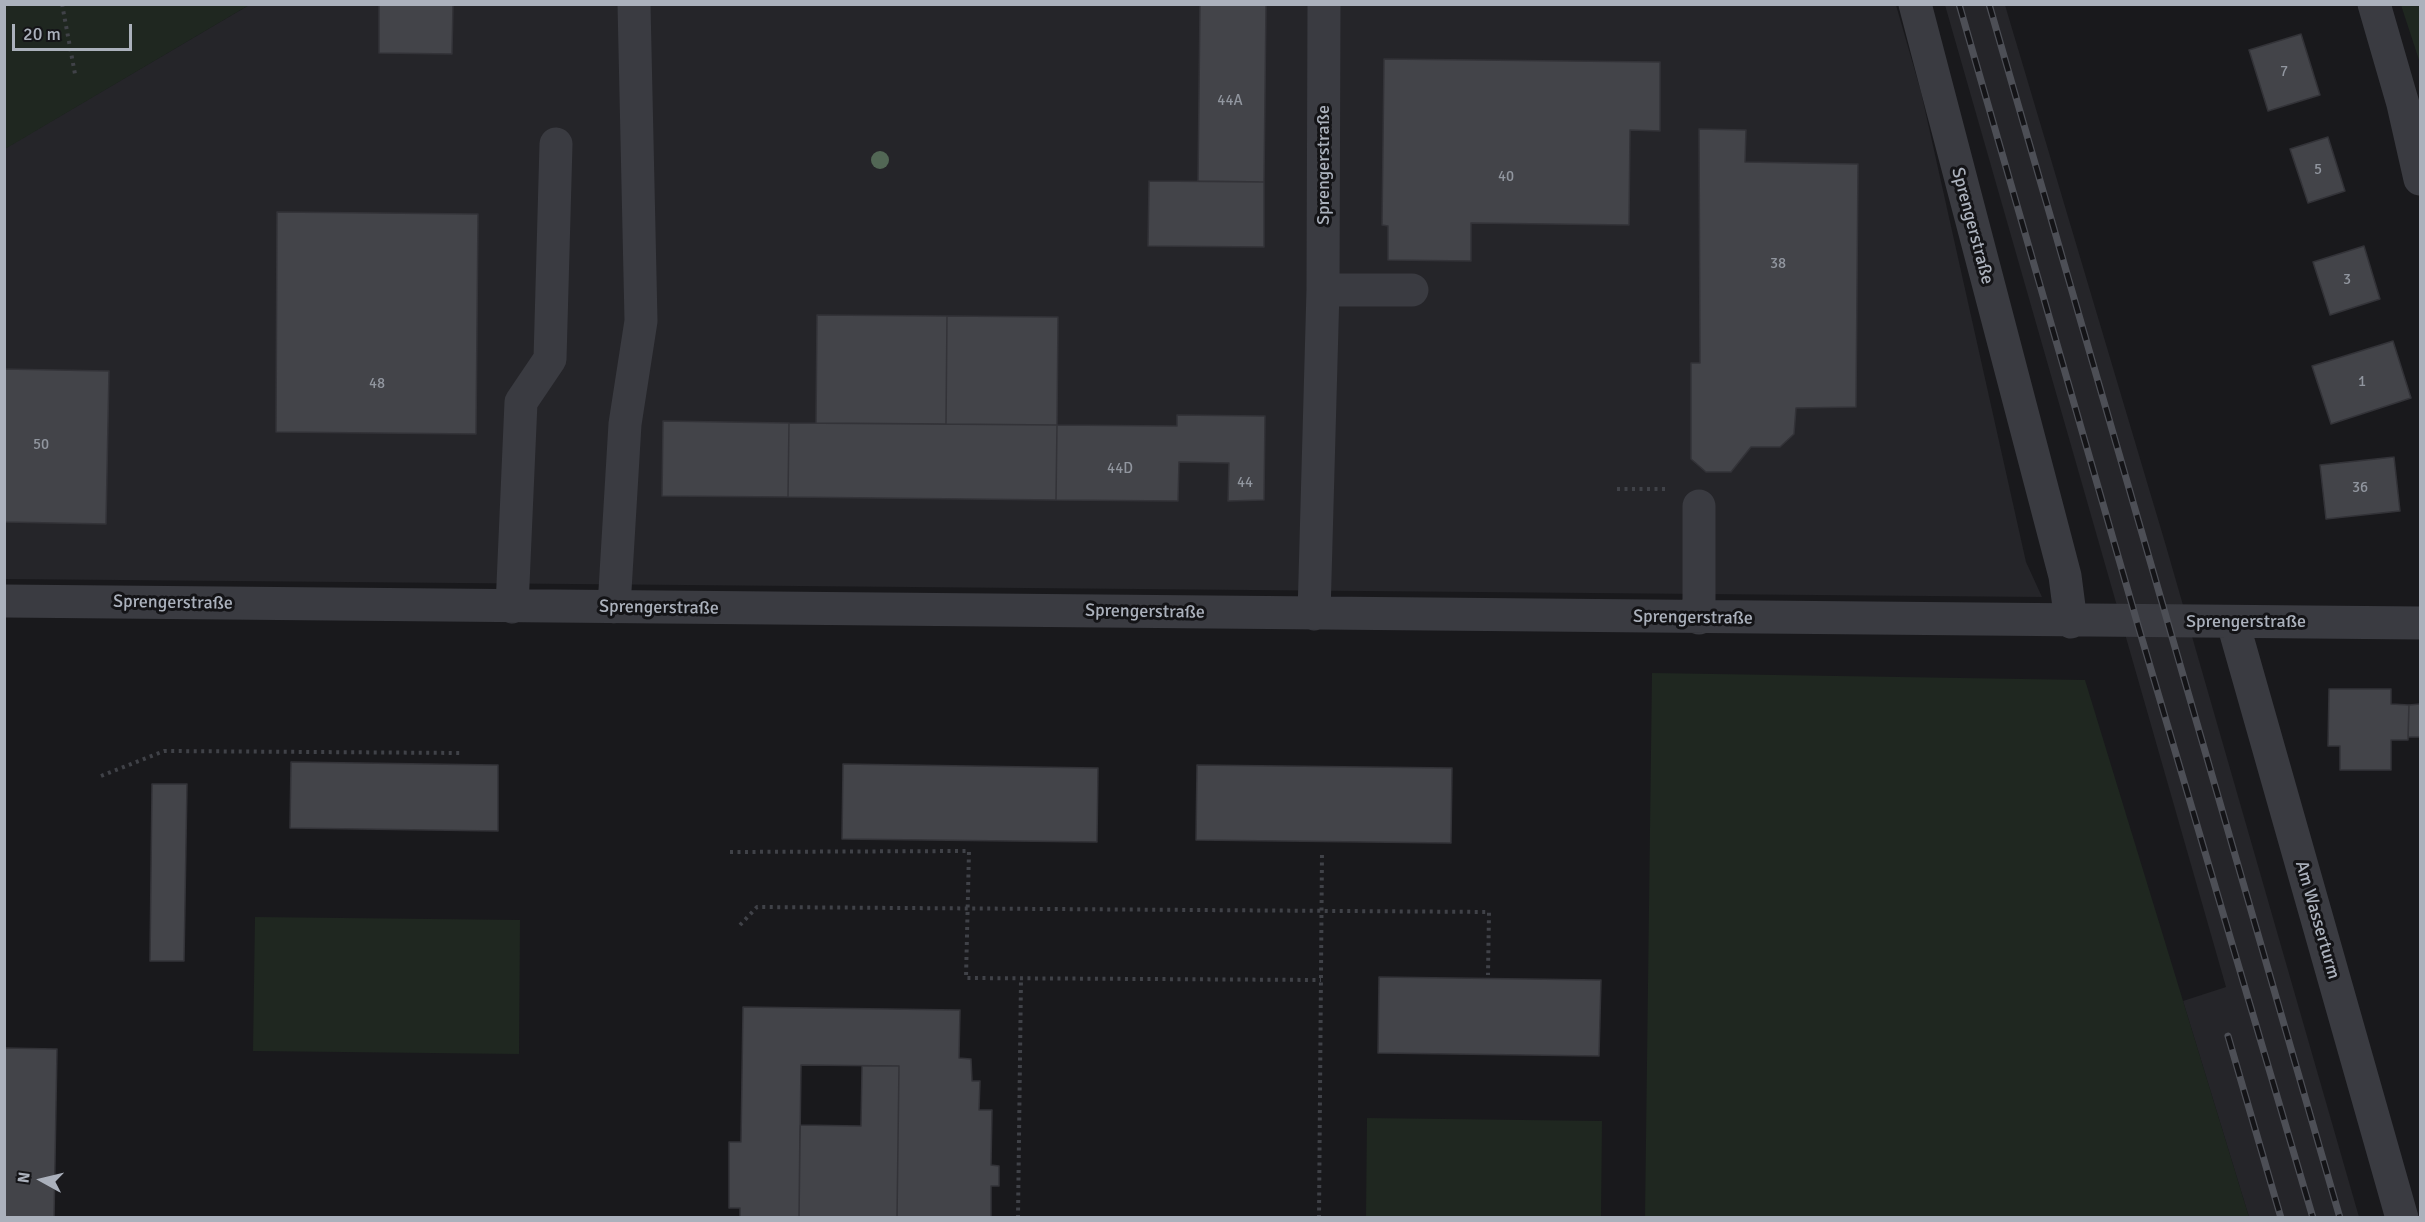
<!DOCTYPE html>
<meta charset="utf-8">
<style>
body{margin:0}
#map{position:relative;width:2425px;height:1222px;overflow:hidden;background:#19191c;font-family:Signika,sans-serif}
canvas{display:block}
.frame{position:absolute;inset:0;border:6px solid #abb1bc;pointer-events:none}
.north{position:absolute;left:12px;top:1150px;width:60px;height:60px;-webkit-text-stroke:4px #141417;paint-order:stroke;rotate:278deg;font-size:16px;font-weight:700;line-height:24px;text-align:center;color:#abb1bc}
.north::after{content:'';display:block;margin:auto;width:21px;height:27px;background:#abb1bc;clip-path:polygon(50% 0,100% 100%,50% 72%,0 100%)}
.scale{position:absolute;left:12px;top:24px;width:120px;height:27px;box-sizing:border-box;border:3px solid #abb1bc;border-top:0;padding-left:8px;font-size:18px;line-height:21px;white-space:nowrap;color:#abb1bc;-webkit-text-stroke:4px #141417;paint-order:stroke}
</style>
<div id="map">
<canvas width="2425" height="1222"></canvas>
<div class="frame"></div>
<div class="north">N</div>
<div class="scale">20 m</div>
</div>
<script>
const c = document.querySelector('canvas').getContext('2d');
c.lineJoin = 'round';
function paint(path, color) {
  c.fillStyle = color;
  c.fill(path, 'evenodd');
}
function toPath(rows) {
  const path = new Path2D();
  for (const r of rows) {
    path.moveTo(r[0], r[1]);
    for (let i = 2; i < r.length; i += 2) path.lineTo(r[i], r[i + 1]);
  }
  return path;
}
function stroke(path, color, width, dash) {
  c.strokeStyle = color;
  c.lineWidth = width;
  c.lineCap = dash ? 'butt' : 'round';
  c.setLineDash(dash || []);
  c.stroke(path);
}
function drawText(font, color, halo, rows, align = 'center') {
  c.font = font + ' Signika,sans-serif';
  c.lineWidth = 6;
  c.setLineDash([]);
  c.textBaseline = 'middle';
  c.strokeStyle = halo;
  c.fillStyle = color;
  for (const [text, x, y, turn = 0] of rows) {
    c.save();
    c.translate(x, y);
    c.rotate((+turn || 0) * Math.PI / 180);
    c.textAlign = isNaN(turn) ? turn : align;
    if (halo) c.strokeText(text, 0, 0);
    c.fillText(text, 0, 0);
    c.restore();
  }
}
const built = toPath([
 [249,5,1896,5,1921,92,2026,562,2042,597,5,579,4,149],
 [1945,5,2005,5,2166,546,2359,1217,2249,1217,2183,1001,2226,987]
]);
const green = toPath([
 [5,4,249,4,249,5,5,149],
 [2401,5,2420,5,2420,63],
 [1652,673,2085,680,2249,1217,1645,1217],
 [255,917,520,920,519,1054,253,1051],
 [1367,1118,1602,1121,1601,1217,1366,1217]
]);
const building = toPath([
 [379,4,453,4,452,54,379,53,379,4],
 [1200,4,1266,4,1264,182,1198,181,1200,4],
 [2301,34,2320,95,2268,111,2249,50,2301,34],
 [1384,59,1660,62,1660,131,1630,130,1629,225,1471,223,1471,261,1388,260,1388,226,1382,225,1384,59],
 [1699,129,1746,130,1745,162,1858,164,1856,407,1796,408,1794,434,1780,447,1751,447,1731,472,1706,472,1691,459,1691,363,1700,363,1699,129],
 [2328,137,2345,191,2308,203,2290,149,2328,137],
 [1149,181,1264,182,1264,247,1148,246,1149,181],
 [277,212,478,214,476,434,276,432,277,212],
 [2364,246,2380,299,2330,315,2313,262,2364,246],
 [817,315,947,316,946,424,816,423,817,315],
 [947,316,1058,317,1057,425,946,424,947,316],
 [2393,341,2411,398,2331,424,2312,366,2393,341],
 [4,369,109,371,106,524,4,522,4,369],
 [1177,415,1265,416,1264,500,1228,501,1229,463,1179,462,1178,501,1056,500,1057,425,1177,426,1177,415],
 [663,421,789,423,788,497,662,496,663,421],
 [789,423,1057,425,1056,500,788,497,789,423],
 [2394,457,2400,511,2326,519,2320,465,2394,457],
 [2329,689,2391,689,2391,704,2409,705,2408,740,2391,740,2391,770,2340,770,2340,746,2328,746,2329,689],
 [2420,704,2420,737,2408,737,2409,705,2420,704],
 [291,762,498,765,498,831,290,828,291,762],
 [843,764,1098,768,1097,842,842,839,843,764],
 [1197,765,1452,768,1451,843,1196,840,1197,765],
 [152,784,187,784,184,961,150,961,152,784],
 [1379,977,1601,980,1599,1056,1378,1053,1379,977],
 [743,1007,960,1010,959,1058,971,1059,972,1081,980,1081,979,1110,992,1110,991,1165,999,1166,999,1186,991,1186,991,1218,897,1218,899,1066,801,1065,799,1218,740,1218,740,1208,729,1208,729,1142,741,1142,743,1007],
 [4,1048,57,1049,54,1218,4,1218,4,1048],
 [862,1066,899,1066,897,1218,799,1218,800,1125,861,1126,862,1066]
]);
const path = toPath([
 [62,4,75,74],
 [1617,489,1666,489],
 [101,776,164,751,462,753],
 [730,852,969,851,966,978,1321,980],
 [740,925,757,907,1489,912,1488,975],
 [1018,1218,1021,979],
 [1319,1218,1322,852]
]);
const minor = toPath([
 [1915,4,2065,576,2071,622],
 [2374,4,2403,104,2420,179],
 [1323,290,1412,290],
 [4,601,2420,623],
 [512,607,521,402,550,359,556,144],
 [614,607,625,424,641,321,634,4],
 [1314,614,1323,290,1324,4],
 [1699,618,1699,506],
 [2233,623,2402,1218]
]);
const rail = toPath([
 [1959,4,2137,622,2313,1218],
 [1989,4,2340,1218],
 [2228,1036,2281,1218]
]);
const trees = [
 [880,160]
];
const numberNames = [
 ["7",2284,72],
 ["44A",1230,101],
 ["5",2318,170],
 ["40",1506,177],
 ["38",1778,264],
 ["3",2347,280],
 ["1",2362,382],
 ["48",377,384],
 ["50",41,445],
 ["44D",1120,469],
 ["44",1245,483],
 ["36",2360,488]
];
const streetNames = [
 ["Sprengerstraße",1324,165,-90],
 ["Sprengerstraße",1972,226,75],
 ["Sprengerstraße",173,603,1],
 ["Sprengerstraße",659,608,1],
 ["Sprengerstraße",1145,612,1],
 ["Sprengerstraße",1693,618,1],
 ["Sprengerstraße",2246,622],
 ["Am Wasserturm",2317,920,74]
];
paint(built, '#252529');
paint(green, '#1f2720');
paint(building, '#434449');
stroke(building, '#333338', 1.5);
stroke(path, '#404248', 4, [3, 4.5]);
stroke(minor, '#3a3b41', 33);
stroke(rail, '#4d4f56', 7);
stroke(rail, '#141417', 4.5, [14]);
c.fillStyle = '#526755';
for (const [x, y] of trees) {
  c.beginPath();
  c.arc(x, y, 9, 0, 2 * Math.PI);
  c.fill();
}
drawText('15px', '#91969f', null, numberNames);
drawText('18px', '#abb1bc', '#141417', streetNames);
</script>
